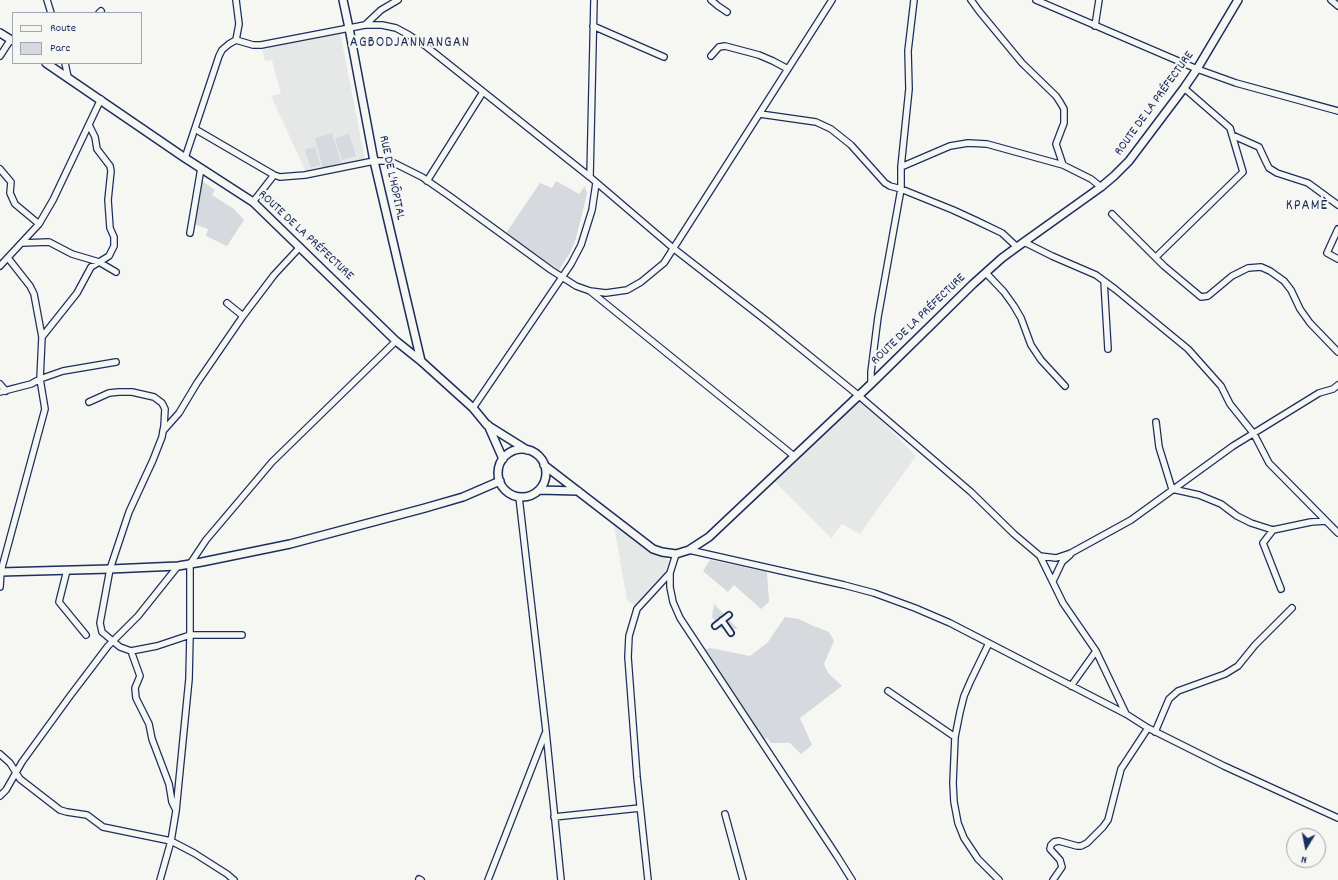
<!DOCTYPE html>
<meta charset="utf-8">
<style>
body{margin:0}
#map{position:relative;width:1338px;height:880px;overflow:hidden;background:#f6f6f2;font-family:Dekko,sans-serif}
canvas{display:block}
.legend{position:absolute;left:12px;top:12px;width:130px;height:52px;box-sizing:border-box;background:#f6f6f2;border:1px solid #9ea6b7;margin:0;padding:5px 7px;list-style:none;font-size:12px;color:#1b2f5e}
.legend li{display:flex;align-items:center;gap:8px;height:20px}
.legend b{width:20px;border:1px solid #9ea6b7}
.north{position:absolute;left:1286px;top:828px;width:40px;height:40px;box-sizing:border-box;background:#f6f6f2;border:1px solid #9ea6b7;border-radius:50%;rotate:190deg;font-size:11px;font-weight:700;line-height:16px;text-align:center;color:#1b2f5e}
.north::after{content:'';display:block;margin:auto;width:14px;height:18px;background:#1b2f5e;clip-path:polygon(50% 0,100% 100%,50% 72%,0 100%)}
</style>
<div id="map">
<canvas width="1338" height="880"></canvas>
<ul class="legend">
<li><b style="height:5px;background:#f6f6f2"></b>Route</li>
<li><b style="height:11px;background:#d6d9dd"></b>Parc</li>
</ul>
<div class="north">N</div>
</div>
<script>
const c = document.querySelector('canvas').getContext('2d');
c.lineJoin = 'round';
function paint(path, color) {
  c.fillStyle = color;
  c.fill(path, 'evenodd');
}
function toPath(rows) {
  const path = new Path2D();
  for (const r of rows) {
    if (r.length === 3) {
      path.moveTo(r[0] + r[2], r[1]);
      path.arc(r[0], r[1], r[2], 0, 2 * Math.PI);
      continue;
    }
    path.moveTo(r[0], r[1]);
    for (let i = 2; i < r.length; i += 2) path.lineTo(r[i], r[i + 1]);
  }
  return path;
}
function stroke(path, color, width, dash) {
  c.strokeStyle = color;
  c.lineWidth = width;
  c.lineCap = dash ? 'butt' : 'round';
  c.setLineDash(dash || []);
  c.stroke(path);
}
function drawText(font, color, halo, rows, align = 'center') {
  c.font = font + ' Dekko,sans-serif';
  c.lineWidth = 4;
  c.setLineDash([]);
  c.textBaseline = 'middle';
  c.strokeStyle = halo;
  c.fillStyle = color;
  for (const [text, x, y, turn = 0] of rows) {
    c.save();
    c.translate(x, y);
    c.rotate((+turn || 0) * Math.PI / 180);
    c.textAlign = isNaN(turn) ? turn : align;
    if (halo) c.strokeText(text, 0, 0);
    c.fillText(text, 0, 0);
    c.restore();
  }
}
const built = toPath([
 [340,32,365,160,307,173,305,170,271,96,281,94,272,60,265,61,262,48],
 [859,398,916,456,860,534,842,524,831,538,774,481],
 [613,520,669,561,665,572,636,606,627,600]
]);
const green = toPath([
 [332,133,341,163,323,168,315,138],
 [349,134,356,156,342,160,335,138],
 [315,147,320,165,311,168,305,150],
 [202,181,215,190,212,195,234,209,244,220,227,246,206,236,208,229,194,224],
 [556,181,579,194,585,186,587,194,576,238,570,253,559,270,506,233,540,183,552,188],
 [710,560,767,572,769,602,761,609,734,585,728,592,703,571],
 [714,604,738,629,721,629,712,617],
 [785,617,799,619,811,625,829,632,834,641,824,664,828,673,842,686,800,718,812,745,801,754,790,743,771,743,767,738,762,740,704,651,705,649,710,648,750,656,768,642]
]);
const pedestrian = toPath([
 [722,620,731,633],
 [715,626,729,615]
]);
const minor = toPath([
 [47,0,51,13],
 [711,0,718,6,727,12],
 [971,0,979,11,1022,63,1056,96,1060,102,1064,109,1064,123,1056,144,1063,165],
 [1036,0,1197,69,1236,83,1338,111],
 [1331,0,1338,6],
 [99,13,101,11],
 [365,25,381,10,398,0],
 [593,26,664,57],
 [1095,26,1099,0],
 [236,40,239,24,236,0],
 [0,56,11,39],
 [711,56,719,47,725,46,759,55,773,61,788,69],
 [65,63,68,77],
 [760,114,816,122,831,129,851,145,885,183,890,186,901,189,953,210,977,221,1002,233,1017,247],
 [195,129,274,175,280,177,305,175,374,161,387,161,394,163,422,177,448,195,551,270,576,286,590,291,606,293,627,290,641,282,664,263,832,0],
 [1232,135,1259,147,1266,162,1269,168,1277,173,1308,183,1338,205],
 [185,158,219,56,222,50,229,44,236,40,253,45,261,45,365,25,382,25,396,28,409,35,427,47,590,177,673,248,768,322,858,395,971,492,1014,534,1040,556,1063,603,1096,651,1126,714],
 [901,167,950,146,968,143,987,144,1063,165,1091,179,1101,187],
 [0,169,11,182,10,193,15,204,39,224],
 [590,177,594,0],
 [427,181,483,92],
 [253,202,274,175],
 [1112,214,1164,266,1201,297,1208,296,1232,276,1248,268,1261,267,1270,271,1284,281,1291,290,1300,309,1310,323,1338,352],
 [1338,229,1327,253,1338,259],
 [190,233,201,168],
 [1024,242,1052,256,1096,275,1115,289,1188,349,1221,386,1230,404,1254,434,1269,463,1338,533],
 [22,243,49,242,72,254,99,262,116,272],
 [1156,257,1243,172,1230,128,1184,88],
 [0,266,39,224,53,200,101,99],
 [986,273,1004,292,1014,306,1021,318,1031,345,1041,360,1065,386],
 [1104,281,1108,349],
 [590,291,794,456],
 [227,303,243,316],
 [42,337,77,293,91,267,109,256,114,246,114,237,110,228,108,200,111,171,110,166,97,149,95,137,89,125],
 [0,384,6,391],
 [871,384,871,372,878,317,901,189,901,167,909,89,908,51,914,0],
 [0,392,31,384,40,379,63,371,116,362],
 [89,402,109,393,119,392,132,392,154,397,162,403,165,409,164,426,162,437,153,460,129,512,110,569,100,623,102,632,120,647,131,651,157,646,190,635,242,635],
 [473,408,571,264,581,245,592,210,596,183],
 [1156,422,1159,447,1172,489,1199,495,1221,504,1237,516,1251,523,1273,530,1311,522,1325,521],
 [163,431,179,413,197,383,243,316,274,275,300,247],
 [519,497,546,731,561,880],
 [1273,530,1263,543,1281,589],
 [689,550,844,585,874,593,915,608,950,623,1126,714,1148,728,1224,766,1338,818],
 [676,554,670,573,670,587,673,602,680,618,837,856,852,880],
 [1040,556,1056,558,1071,553,1131,520,1233,446,1319,393,1333,389,1338,385],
 [67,570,59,602,86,635],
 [1053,581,1062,562,1070,555],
 [0,587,1,571,45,409,40,379,42,337,34,294,30,286,8,258],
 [989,643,971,680,964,696,960,712,955,737,953,783,954,802,958,823,964,838,978,859,999,880],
 [131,651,140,676,135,688,136,698,149,724,152,739,169,784,172,802,176,810],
 [1071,686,1096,651],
 [888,691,955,737],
 [1155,732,1169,699,1178,691,1225,674,1238,666,1255,645,1292,608],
 [0,754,10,763,20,779,60,810,67,812,87,815,103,827,171,841,194,853,227,874,234,880],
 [0,796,6,790,22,762,70,696,108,646,138,616,178,566],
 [725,814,743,880],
 [554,817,640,808],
 [419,879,421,880],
 [160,880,171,841,176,811,189,679,190,635,190,564,206,540,272,462,396,341],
 [488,880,545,734],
 [648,880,637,777,628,657,629,636,637,609,670,573],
 [1053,880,1062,867,1060,860,1050,849,1051,845,1054,842,1059,841,1077,846,1081,846,1087,843,1103,827,1108,820,1121,769,1148,728]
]);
const tertiary = toPath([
 [343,0,349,28,374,161,421,361],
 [0,33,13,41],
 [46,63,185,158,253,202,396,341,421,361,473,408,487,425,527,450],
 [488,425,503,459],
 [522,473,24],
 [544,465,653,549,662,552,676,554,689,550,709,537,871,384,973,284,1002,258,1017,247,1101,187,1114,176,1129,161,1184,88,1197,69,1238,0],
 [539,490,578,491],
 [0,572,110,569,178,566,202,562,290,544,425,508,463,497,500,481]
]);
const streetNames = [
 ["ROUTE DE LA PRÉFECTURE",1155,104,-54],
 ["RUE DE L'HÔPITAL",391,178,78],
 ["ROUTE DE LA PRÉFECTURE",305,236,43],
 ["ROUTE DE LA PRÉFECTURE",919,320,-44]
];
const quarterNames = [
 ["AGBODJANNANGAN",410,44],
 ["KPAMÈ",1307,207]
];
paint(built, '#e6e7e7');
paint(green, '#d6d9dd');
stroke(pedestrian, '#1b2f5e', 8);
stroke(minor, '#1b2f5e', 8);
stroke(tertiary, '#1b2f5e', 10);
stroke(pedestrian, '#f6f6f2', 4.5);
stroke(minor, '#f6f6f2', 5.5);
stroke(tertiary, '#f6f6f2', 7);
drawText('13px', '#1b2f5e', '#f6f6f2', streetNames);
c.letterSpacing = '1px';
drawText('15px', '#1b2f5e', '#f6f6f2', quarterNames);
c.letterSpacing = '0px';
</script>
